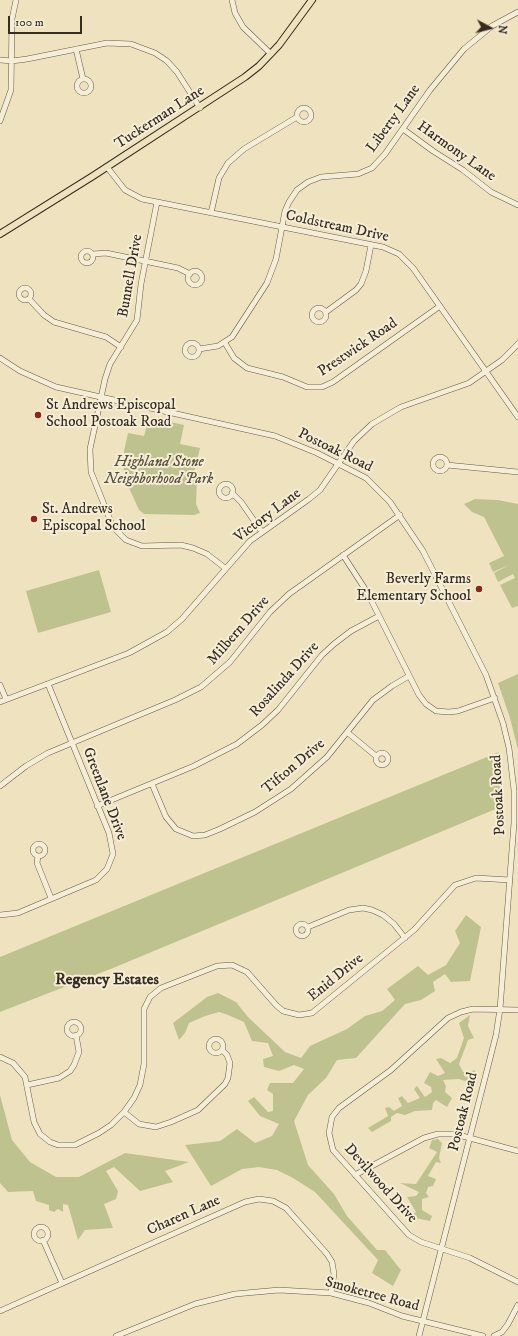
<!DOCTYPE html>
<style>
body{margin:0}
#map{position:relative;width:518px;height:1336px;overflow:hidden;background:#efe3bf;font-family:"IM FELL DW Pica",serif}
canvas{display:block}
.north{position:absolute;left:470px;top:8px;width:40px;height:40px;-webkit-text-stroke:3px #f5edd5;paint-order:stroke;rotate:97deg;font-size:11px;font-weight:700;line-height:16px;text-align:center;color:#362c21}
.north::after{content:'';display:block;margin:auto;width:14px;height:18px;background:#362c21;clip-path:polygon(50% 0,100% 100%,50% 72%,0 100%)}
.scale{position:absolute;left:8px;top:16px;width:74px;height:18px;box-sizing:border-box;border:2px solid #362c21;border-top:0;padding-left:5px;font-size:12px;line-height:14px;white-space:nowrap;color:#362c21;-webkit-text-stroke:3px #f5edd5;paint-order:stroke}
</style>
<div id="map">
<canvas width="518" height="1336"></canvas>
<div class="north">N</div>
<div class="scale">100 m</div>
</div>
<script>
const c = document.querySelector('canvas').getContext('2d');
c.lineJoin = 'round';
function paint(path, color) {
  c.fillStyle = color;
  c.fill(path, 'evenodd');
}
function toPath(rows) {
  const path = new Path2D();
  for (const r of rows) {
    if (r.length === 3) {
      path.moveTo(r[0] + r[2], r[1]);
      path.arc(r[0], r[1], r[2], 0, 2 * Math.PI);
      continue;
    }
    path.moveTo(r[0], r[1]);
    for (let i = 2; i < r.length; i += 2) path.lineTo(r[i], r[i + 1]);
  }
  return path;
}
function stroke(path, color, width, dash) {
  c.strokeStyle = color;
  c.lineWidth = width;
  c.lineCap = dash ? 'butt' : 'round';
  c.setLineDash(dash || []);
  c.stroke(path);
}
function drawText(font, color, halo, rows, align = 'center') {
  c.font = font + ' "IM FELL DW Pica",serif';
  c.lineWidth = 4;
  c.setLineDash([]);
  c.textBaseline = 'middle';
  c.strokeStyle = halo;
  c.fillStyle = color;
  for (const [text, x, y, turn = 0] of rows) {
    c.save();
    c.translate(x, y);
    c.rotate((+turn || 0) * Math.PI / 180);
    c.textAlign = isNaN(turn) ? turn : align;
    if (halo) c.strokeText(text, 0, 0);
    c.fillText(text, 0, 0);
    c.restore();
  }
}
const green = toPath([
 [149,417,184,425,180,444,200,448,193,477,197,479,196,504,200,513,194,515,144,514,139,510,124,477,124,451,128,433,144,436],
 [475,499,498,500,518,504,518,606,512,608,500,585,515,578,513,574,498,582,494,573,509,565,493,572,489,563,504,556,484,517,472,512,464,504],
 [99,570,111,612,38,633,26,591],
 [518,674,518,750,510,718,498,683],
 [499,752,503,806,113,968,0,1012,0,957],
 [466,915,481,927,470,981,451,982,445,974,433,982,435,991,421,1000,405,1004,356,1058,337,1060,326,1078,308,1095,294,1121,308,1165,334,1194,347,1216,377,1250,385,1250,401,1270,393,1286,372,1273,378,1260,315,1192,293,1178,277,1170,259,1167,242,1169,211,1186,185,1145,220,1141,237,1129,255,1143,272,1136,279,1124,260,1116,248,1101,254,1097,268,1112,273,1111,273,1094,267,1090,270,1083,293,1083,304,1069,294,1065,279,1071,264,1067,263,1059,273,1056,268,1043,252,1041,244,1022,228,1015,219,1012,205,1016,189,1023,185,1033,179,1040,173,1023,207,997,218,993,236,1002,248,1017,285,1052,301,1058,310,1046,347,1029,365,1016,382,1011,395,1000,387,989,418,966,428,975,446,965,460,943,455,931],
 [470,1015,468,1026,474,1038,468,1040,459,1064,463,1072,471,1072,474,1070,478,1073,474,1084,459,1079,443,1080,446,1086,445,1092,452,1098,447,1107,436,1100,433,1103,432,1110,415,1111,405,1115,397,1113,391,1117,391,1121,372,1132,368,1128,388,1116,385,1108,389,1107,394,1111,402,1106,398,1098,402,1096,408,1103,420,1098,414,1089,417,1086,425,1097,432,1092,431,1087,424,1083,430,1072,438,1076,445,1073,436,1059,441,1058,450,1063,457,1058,464,1038,459,1023],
 [0,1095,12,1140,30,1162,56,1177,79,1177,125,1153,189,1162,165,1171,173,1182,140,1191,114,1167,106,1171,118,1191,116,1199,104,1204,113,1228,85,1230,78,1240,68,1205,63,1204,63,1212,58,1209,54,1212,49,1210,49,1205,36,1201,33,1191,8,1192,0,1183],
 [438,1139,442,1143,439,1158,441,1163,436,1162,428,1176,436,1179,433,1186,428,1187,426,1193,429,1197,422,1199,422,1210,432,1216,430,1221,405,1216,407,1215,410,1216,416,1212,407,1197,416,1196,419,1192,400,1183,416,1184,437,1152,429,1148,432,1140]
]);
const minor = toPath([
 [232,0,235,13,243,27,271,54],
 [76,49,83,79],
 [0,60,12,61,27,59,107,43,131,44,155,53,167,61,177,72,200,108],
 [84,86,7],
 [304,115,7],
 [0,121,11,90,12,19,16,0],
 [403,129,433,151,463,170,491,192,518,205],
 [107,167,125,190,142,199,383,247,399,254,413,268,518,417],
 [157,202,141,284,137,320,110,364,105,379,90,449,91,472,113,527,126,540,142,546,181,545,193,548,207,554,225,568],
 [211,213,219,178,228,163,244,149,297,117],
 [87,257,6],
 [93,254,106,253,178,268,190,274],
 [195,278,7],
 [25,294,6],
 [29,299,44,315,54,322,106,337,121,347],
 [319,315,7],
 [326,312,356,290,361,284,366,271,371,245],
 [225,343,234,358,247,368,283,377,307,387,322,387,333,382,440,306],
 [192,350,7],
 [199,349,218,346,232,337,267,283,276,259,285,211,289,202,297,190,308,182,321,177,358,174,372,168,385,154,430,90,464,49,492,26,518,12],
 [0,358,20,371,56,387,275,436,317,453,366,478,390,502,423,551,486,675,503,723,509,748,514,790,514,823,500,1009,496,1035,419,1336],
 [440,464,7],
 [447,465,518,472],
 [226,491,7],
 [232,493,241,502,262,532],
 [343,555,367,592,419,695,426,704,436,711,449,712,458,711,495,698],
 [0,685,6,699],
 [0,702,129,653,167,632,182,619,250,541,309,499,320,490,354,441,372,424,401,407,469,383,502,360,518,344],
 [348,733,376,756],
 [382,759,6],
 [152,784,166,817,176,829,193,836,205,835,220,829,255,812,291,789,327,757,373,700,392,686,409,676],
 [0,786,26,766,48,753,175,700,201,687,230,662,270,612,289,594,400,515],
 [97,806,194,766,237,744,262,725,278,710,322,655,334,644,351,631,379,616],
 [39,850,6],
 [38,856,37,863,51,898],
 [0,915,18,913,96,880,107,869,113,854,109,833,48,684],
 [302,930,6],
 [308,927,349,910,363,908,372,910,383,915,394,924,405,938],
 [518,1010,473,1009,461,1012,448,1018,391,1070,339,1108,332,1117,329,1133,333,1150,409,1235,421,1242,470,1258,518,1282],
 [74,1029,7],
 [216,1046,7],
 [0,1057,13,1063,25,1077,34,1122,40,1134,50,1142,58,1145,75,1145,99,1133,111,1125,124,1112,134,1098,140,1085,144,1064,144,1009,150,997,161,988,217,966,232,965,247,972,276,1005,283,1011,299,1015,312,1013,414,930,455,885,476,878,510,880],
 [27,1085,59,1078,70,1071,74,1065,79,1052,76,1035],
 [124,1112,139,1124,156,1127,171,1122,198,1110,225,1084,228,1078,230,1063,227,1055,222,1050],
 [355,1175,424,1138,438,1134,455,1134,518,1151],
 [41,1234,7],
 [43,1240,62,1283],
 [0,1311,245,1202,259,1199,273,1201,286,1208,327,1254,332,1262,334,1274,331,1293],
 [116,1336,195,1304,235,1294,279,1290,331,1293,369,1303,402,1316,483,1336],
 [494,1336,502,1332,508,1324,518,1305]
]);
const major = toPath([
 [0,234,93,176,245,77,259,66,279,45,312,0]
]);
const markers = [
 [38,415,4,"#8f2418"],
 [34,519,4,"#8f2418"],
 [479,589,4,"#8f2418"]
];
const streetNames = [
 ["Tuckerman Lane",160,118,-33],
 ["Liberty Lane",394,119,-54],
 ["Harmony Lane",456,152,35],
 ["Coldstream Drive",337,227,12],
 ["Bunnell Drive",131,276,-80],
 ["Prestwick Road",358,348,-34],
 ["Postoak Road",335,451,26],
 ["Victory Lane",268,516,-37],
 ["Milbern Drive",239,631,-49],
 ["Rosalinda Drive",285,680,-48],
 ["Tifton Drive",294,767,-40],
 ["Greenlane Drive",104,794,69],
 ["Postoak Road",499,795,-93],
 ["Enid Drive",336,978,-39],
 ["Postoak Road",464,1112,-76],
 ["Devilwood Drive",380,1184,48],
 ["Charen Lane",184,1216,-24],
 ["Smoketree Road",372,1295,15]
];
const poiNames = [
 ["St Andrews Episcopal",46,406],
 ["School Postoak Road",46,423],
 ["St. Andrews",42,510],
 ["Episcopal School",42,527],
 ["Beverly Farms",471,580,"right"],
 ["Elementary School",471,597,"right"]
];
const parkNames = [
 ["Highland Stone",159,463],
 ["Neighborhood Park",159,480]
];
const neighbourhoodNames = [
 ["Regency Estates",107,981]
];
paint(green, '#bec28f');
stroke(minor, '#645a48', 6);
stroke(major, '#362c21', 8);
stroke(minor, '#f5edd5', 5);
stroke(major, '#efe3bf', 6);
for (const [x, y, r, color] of markers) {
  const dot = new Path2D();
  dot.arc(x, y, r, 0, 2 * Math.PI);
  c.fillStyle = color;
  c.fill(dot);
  stroke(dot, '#f5edd5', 1.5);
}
drawText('15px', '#362c21', '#f5edd5', streetNames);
drawText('15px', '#362c21', '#f5edd5', poiNames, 'left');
drawText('italic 15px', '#58523c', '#f5edd5', parkNames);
drawText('bold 16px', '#362c21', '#f5edd5', neighbourhoodNames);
</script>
